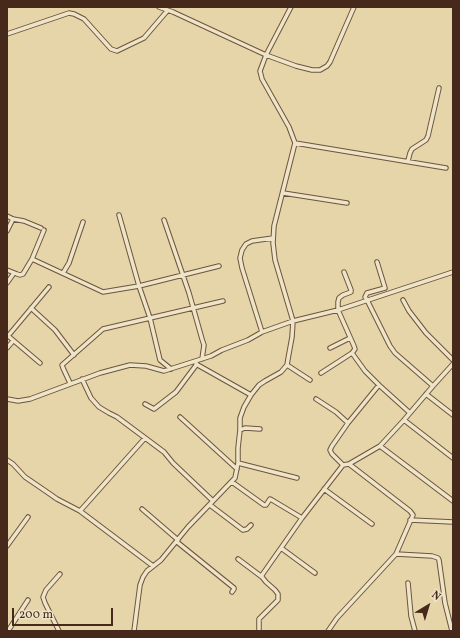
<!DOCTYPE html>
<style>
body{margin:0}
#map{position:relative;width:460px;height:638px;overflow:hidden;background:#e5d5a9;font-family:Vollkorn,serif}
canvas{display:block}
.frame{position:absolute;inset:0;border:8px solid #47291b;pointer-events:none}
.north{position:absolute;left:408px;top:586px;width:40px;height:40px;-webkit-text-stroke:3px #eee4c7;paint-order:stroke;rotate:38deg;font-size:11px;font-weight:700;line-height:16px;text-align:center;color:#47291b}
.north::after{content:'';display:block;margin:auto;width:14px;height:18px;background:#47291b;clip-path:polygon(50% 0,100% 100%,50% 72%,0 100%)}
.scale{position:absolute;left:12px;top:608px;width:101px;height:18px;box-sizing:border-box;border:2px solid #47291b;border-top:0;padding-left:5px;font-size:12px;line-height:14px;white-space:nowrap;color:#47291b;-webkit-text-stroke:3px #eee4c7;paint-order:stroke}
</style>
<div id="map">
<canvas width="460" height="638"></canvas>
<div class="frame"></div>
<div class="north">N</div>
<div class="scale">200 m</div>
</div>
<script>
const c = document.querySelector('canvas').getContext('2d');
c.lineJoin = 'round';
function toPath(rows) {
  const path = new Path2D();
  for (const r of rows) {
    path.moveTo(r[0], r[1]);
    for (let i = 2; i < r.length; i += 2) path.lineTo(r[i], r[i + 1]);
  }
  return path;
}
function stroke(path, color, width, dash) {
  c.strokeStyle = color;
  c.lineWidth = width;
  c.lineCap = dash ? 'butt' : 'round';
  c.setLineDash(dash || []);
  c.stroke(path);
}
const minor = toPath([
 [159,7,173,12,266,55,296,66,312,70,320,70,327,66,330,62,354,7],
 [7,34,69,13,74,14,84,19,111,49,117,51,144,38,168,10],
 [295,143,446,168],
 [408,161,410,153,412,149,426,140,428,136,439,88],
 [283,193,347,203],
 [119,215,139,286,150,318,160,360,171,369],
 [7,216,13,219,24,221,41,228],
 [164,220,189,293,202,339,204,345,202,359],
 [7,231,13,219],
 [32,259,44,230],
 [377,262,385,288,367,293,365,297,367,300,390,346,395,353,433,386],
 [7,270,17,274,20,275,23,274,32,259,103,292,139,286,219,266],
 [344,272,351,290,351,292,343,295,339,298,338,302,338,310,354,346,355,349,352,353],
 [63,273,69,263,83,222],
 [7,283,14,273],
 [403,300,409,311,426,333,453,360],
 [31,308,55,330,74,355],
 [262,332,242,268,240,258,242,250,246,244,252,241,273,238],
 [7,335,40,363],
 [8,336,49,287],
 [7,348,13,341],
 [330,348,350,338],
 [196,364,251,395],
 [287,365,310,380],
 [321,373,352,353,365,371,379,385],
 [82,379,91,398,99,407,109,413,117,417,164,452,173,463,213,501],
 [70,383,63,368,62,365,103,329,223,301],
 [426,394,453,415],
 [7,399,18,401,30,399,100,373,130,365,146,366,164,371,211,356,222,350,248,340,262,332,293,321,338,310,453,272],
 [316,399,336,412,348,423],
 [145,404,154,409,176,392,197,364],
 [180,417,237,469],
 [404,420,453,458],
 [240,430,245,428,260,429],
 [380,446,453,501],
 [7,460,13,464,25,477,47,492,57,499,80,511,153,566],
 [238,463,297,478],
 [343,465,332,454,330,450,332,446,348,423,379,385,410,413],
 [232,482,264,505,266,505,270,499,272,500,302,518],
 [324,489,372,524],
 [210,505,243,530,247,529,251,525],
 [142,509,178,540],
 [80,511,145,438],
 [410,520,453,522],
 [177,542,234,588,234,589,232,592],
 [7,546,28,517],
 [281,548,315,573],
 [396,554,432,556,438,558,439,560,445,603,452,631],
 [238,559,262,577],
 [408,583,411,616,415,631],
 [8,631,28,600],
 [59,631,45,603,43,597,46,590,60,574],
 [134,631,140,585,143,577,147,571,161,560,188,527,235,478,238,463,238,448,240,430,240,418,244,407,251,395,259,385,265,381,281,372,287,365,288,359,292,337,293,321,275,260,273,243,274,226,295,143,289,127,262,79,260,71,266,55,291,7],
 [259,631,259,619,278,600,278,594,275,590,266,582,262,577,262,575,302,518,343,465,349,464,380,446,404,420,433,386,453,364],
 [328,631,337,618,396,554,413,515,410,511,349,464]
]);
stroke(minor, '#6e543e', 5.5);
stroke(minor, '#eee4c7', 3.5);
</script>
